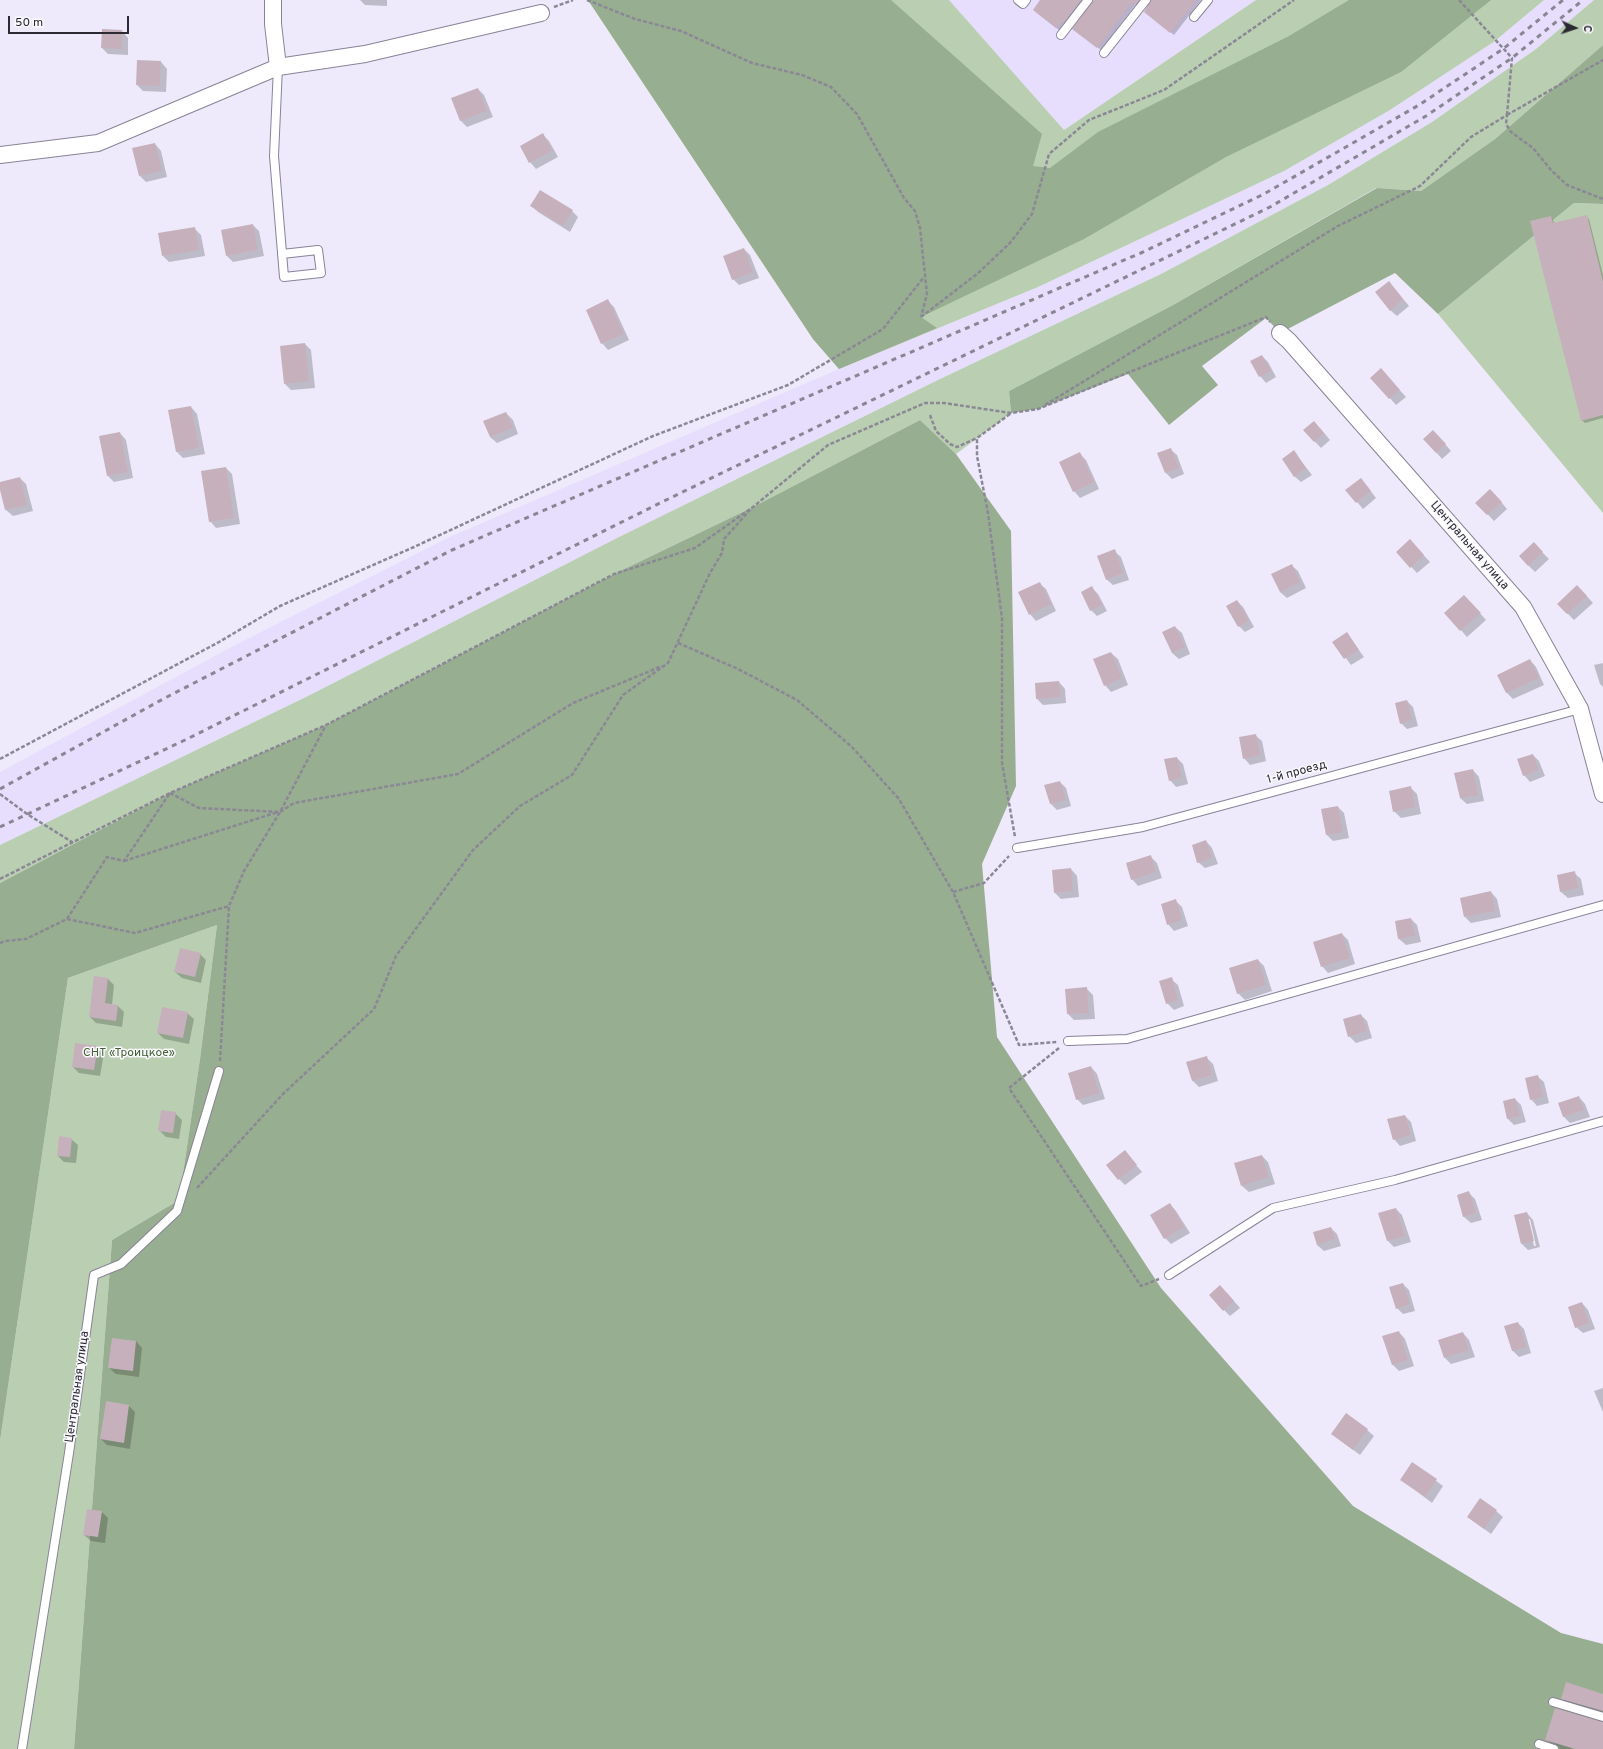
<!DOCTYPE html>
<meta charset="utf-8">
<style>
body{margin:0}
#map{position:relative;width:1603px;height:1749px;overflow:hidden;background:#eeeafb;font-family:Overpass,sans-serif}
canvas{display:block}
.north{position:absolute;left:1555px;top:8px;width:40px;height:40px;-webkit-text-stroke:3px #faf9fe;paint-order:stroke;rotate:93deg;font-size:11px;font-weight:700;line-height:16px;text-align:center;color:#2b2932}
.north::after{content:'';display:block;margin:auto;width:14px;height:18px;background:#2b2932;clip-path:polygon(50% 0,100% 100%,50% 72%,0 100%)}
.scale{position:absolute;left:8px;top:16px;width:121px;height:18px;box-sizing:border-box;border:2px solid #2b2932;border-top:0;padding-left:5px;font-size:12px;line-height:14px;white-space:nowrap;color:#2b2932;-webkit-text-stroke:3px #faf9fe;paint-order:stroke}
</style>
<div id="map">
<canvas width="1603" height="1749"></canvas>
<div class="north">С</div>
<div class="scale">50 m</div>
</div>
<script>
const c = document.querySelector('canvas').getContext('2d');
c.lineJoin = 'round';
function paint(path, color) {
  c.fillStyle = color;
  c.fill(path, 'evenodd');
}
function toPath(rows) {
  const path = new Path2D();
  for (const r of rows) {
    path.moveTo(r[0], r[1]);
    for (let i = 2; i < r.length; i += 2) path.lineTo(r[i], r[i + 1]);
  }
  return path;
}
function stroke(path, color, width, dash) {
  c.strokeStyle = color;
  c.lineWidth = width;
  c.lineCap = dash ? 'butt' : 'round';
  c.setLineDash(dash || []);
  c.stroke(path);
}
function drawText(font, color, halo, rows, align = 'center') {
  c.font = font + ' Overpass,sans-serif';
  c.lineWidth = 3;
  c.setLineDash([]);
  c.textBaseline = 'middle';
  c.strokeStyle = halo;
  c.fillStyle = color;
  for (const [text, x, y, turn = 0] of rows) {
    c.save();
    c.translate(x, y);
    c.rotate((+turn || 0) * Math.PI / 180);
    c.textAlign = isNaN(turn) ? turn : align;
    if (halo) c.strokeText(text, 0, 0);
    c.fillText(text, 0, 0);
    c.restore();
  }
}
const built = toPath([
 [949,0,1256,0,1064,130],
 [1544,0,1594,0,1536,49,1432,122,1328,185,1161,274,938,380,619,537,308,696,0,845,0,772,237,644,452,536,839,369,1038,287,1284,171,1390,110,1495,41]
]);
const green = toPath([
 [588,0,949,0,1064,130,1256,0,1544,0,1495,41,1390,110,1284,171,1038,287,839,369,813,339],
 [1594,0,1603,0,1603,45,1495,139,1421,191,1376,188,1173,305,1009,391,1011,413,956,454,920,420,753,507,614,574,326,725,170,793,0,883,0,845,308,696,619,537,938,380,1161,274,1328,185,1432,122,1536,49],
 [1574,203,1603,204,1603,513,1438,314],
 [217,925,200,1059,179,1200,112,1240,74,1749,0,1749,0,1441,68,978]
]);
const forest = toPath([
 [588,0,891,0,1042,134,1033,166,1050,168,1098,132,1289,36,1349,0,1491,0,1401,72,1226,157,1084,239,921,317,937,328,839,369,813,339],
 [1603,45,1603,204,1574,203,1438,314,1395,273,1280,333,1266,318,1202,366,1218,385,1169,425,1128,374,1038,409,1011,413,1009,391,1173,305,1377,188,1421,191,1495,139],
 [920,420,956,454,1011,531,1016,786,982,864,997,1037,1161,1288,1353,1506,1561,1633,1603,1644,1603,1749,74,1749,112,1240,179,1200,200,1059,217,925,68,978,0,1441,0,883,170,793,326,725,614,574,753,507]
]);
const shadow = toPath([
 [360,0,387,0,387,6,365,5],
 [1042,0,1086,0,1067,24,1065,23,1059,30,1037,13],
 [1094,0,1144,0,1139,7,1136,4,1101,50,1077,32],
 [1152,0,1201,0,1174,35,1148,14],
 [122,31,128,38,128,55,108,54,102,48],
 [161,62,167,69,166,92,143,91,137,85],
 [478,89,484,95,493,117,467,127,461,121,452,99],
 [543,135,549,141,558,157,536,169,530,162,521,146],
 [155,144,161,151,167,177,146,182,140,176],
 [532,206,572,211,578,217,570,232,538,212],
 [1586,216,1589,219,1603,275,1603,418,1585,423,1582,420,1551,217,1555,224],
 [253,225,259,231,264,256,233,262,227,256],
 [195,229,201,235,205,256,169,262,163,256],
 [744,249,750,255,759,278,739,285,733,279],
 [1395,289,1409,306,1397,316,1390,310],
 [608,301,614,307,629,340,608,350,602,343],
 [305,344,311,350,315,388,291,390,285,384,281,347],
 [1262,356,1268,362,1276,377,1266,383,1260,376],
 [1387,376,1406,397,1396,405,1372,378],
 [191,407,197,414,205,454,183,458,177,452],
 [506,413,513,420,518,434,497,443,490,437],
 [1320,428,1330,440,1321,448,1304,430],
 [120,433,126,440,133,478,114,482,108,476],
 [1439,437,1451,451,1442,459,1436,452],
 [1170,449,1177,455,1184,474,1172,479,1166,473],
 [1294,452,1312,475,1301,482,1294,476],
 [1080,454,1086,460,1099,489,1080,498,1074,491],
 [226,468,232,474,240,524,216,528,210,521],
 [20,478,26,484,33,511,13,516,6,510,0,483],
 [1367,486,1376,498,1363,509,1347,490],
 [1497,497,1507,509,1494,521,1477,503],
 [1416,547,1430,562,1417,573,1397,552],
 [1540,550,1549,559,1535,572,1528,565],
 [1114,551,1121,557,1129,580,1113,585,1106,579],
 [1291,565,1298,571,1306,588,1287,598,1280,592],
 [1039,583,1046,589,1056,611,1036,621,1030,614],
 [1092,588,1098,594,1107,611,1097,616,1091,610],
 [1584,593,1593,603,1574,620,1558,604],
 [1237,601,1243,607,1254,627,1245,632,1239,626],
 [1471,603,1486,620,1467,637,1446,613],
 [1175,627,1182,633,1190,654,1179,659,1172,653],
 [1347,634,1364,657,1351,665,1334,642],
 [1111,653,1118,659,1128,685,1111,692,1105,685],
 [1530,660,1536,667,1544,685,1513,699,1507,693,1499,675],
 [1603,663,1603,687,1600,684,1594,665],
 [1059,682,1065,689,1066,703,1043,705,1037,699],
 [1407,701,1413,707,1418,726,1407,729,1401,723],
 [1255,735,1262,741,1266,761,1250,765,1244,758],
 [1533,755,1539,761,1545,776,1530,782,1524,775],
 [1177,758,1183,764,1188,784,1176,787,1170,780],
 [1473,770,1479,777,1484,801,1467,804,1460,798],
 [1060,782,1066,788,1071,806,1057,810,1051,804,1046,786],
 [1410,787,1417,794,1421,814,1401,818,1394,811],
 [1338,807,1344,813,1349,838,1333,841,1327,835,1322,810],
 [1206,841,1212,848,1218,864,1205,868,1198,862],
 [1150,856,1157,863,1162,878,1138,886,1132,879],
 [1071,869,1077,876,1079,897,1061,899,1055,893],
 [1574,873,1581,879,1584,895,1568,898,1561,892],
 [1491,892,1497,899,1501,917,1471,923,1465,917],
 [1175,900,1182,907,1188,926,1174,931,1168,924],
 [1411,919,1417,925,1421,942,1406,945,1399,939,1396,922],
 [1342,934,1348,940,1355,964,1328,973,1322,966],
 [200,954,206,960,201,983,182,978,175,972],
 [1258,960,1264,966,1272,991,1245,1000,1238,993],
 [94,977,108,979,114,985,112,1005,118,1006,124,1012,122,1027,96,1023,90,1017],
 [1171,979,1178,985,1184,1006,1174,1010,1167,1003],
 [1086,988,1093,995,1095,1019,1074,1020,1068,1014],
 [187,1013,194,1019,189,1044,164,1039,158,1033],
 [1361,1015,1367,1021,1372,1038,1356,1043,1349,1036],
 [97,1047,104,1053,100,1076,79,1073,73,1067],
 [1206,1057,1213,1064,1218,1081,1199,1087,1193,1081,1188,1063],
 [1091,1067,1097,1074,1105,1099,1083,1105,1077,1099],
 [1537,1076,1544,1082,1549,1103,1537,1106,1531,1099],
 [1579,1097,1585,1104,1590,1117,1570,1123,1564,1117,1559,1104],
 [1515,1099,1521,1105,1526,1122,1514,1125,1508,1119],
 [175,1113,182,1120,179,1139,166,1137,159,1130],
 [1405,1116,1411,1122,1416,1141,1400,1146,1394,1139],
 [71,1139,78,1145,76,1163,64,1162,58,1156],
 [1125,1152,1142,1172,1125,1185,1119,1179],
 [1262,1156,1268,1162,1275,1184,1249,1192,1242,1186],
 [1469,1193,1475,1199,1482,1220,1471,1223,1464,1217,1458,1196],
 [1170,1204,1176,1211,1190,1233,1171,1244,1165,1238],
 [1396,1209,1402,1215,1411,1242,1394,1247,1388,1241,1380,1214],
 [1527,1213,1533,1220,1540,1247,1528,1250,1522,1244],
 [1528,1219,1530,1219,1536,1246,1534,1246],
 [1331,1228,1337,1234,1341,1246,1324,1251,1317,1245],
 [1403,1284,1409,1290,1415,1311,1403,1314,1397,1308],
 [1227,1293,1240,1308,1230,1316,1224,1310],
 [1582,1303,1588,1310,1595,1329,1583,1333,1576,1327],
 [1518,1323,1524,1329,1531,1353,1519,1357,1513,1351,1505,1327],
 [1399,1332,1405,1339,1414,1366,1399,1371,1392,1364],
 [1463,1333,1469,1340,1475,1357,1451,1364,1445,1358],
 [136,1341,142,1348,139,1377,116,1374,109,1368],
 [1603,1388,1603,1412,1594,1391],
 [106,1402,129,1406,135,1412,130,1449,107,1445,101,1439],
 [1367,1430,1374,1436,1360,1455,1332,1434],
 [1412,1463,1443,1486,1432,1503,1401,1479],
 [1496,1511,1503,1517,1491,1534,1468,1517],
 [102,1512,108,1518,105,1543,91,1541,84,1535],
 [1603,1695,1603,1713,1565,1701,1562,1698],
 [1603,1723,1603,1749,1560,1749,1559,1747,1546,1740]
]);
const building = toPath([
 [1040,0,1081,0,1064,22,1062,21,1056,28,1033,10],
 [1093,0,1139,0,1135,5,1132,2,1097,48,1072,29],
 [1151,0,1196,0,1170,33,1144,12],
 [102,29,122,30,122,49,101,48],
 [137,60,161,61,160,86,136,85],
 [478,88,487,111,460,121,451,98],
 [543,133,552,151,529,163,520,146],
 [155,143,162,171,139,176,132,148],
 [540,190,573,210,563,226,530,206],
 [1587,215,1603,282,1603,415,1581,421,1530,221,1551,216,1553,223],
 [253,224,258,250,226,256,221,230],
 [195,227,199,250,162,256,158,233],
 [744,248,753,272,732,280,723,256],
 [1389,281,1403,299,1390,311,1375,292],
 [608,299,624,334,601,344,586,310],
 [305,343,309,381,284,384,280,346],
 [1262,355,1271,371,1259,377,1250,361],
 [1381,368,1400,390,1389,399,1370,378],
 [191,406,199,448,176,452,168,410],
 [506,412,513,428,490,437,483,421],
 [1314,421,1324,433,1314,442,1303,430],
 [1433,430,1446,444,1436,453,1423,439],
 [120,432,128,472,107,476,99,436],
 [1171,448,1179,468,1165,473,1157,453],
 [1294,450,1306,468,1294,477,1282,459],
 [1080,452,1094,482,1073,492,1059,462],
 [226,467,234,518,209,522,201,471],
 [20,477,27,505,5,510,0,490,0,482],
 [1361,478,1371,491,1356,503,1345,490],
 [1490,489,1502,502,1487,515,1475,503],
 [1410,539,1424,555,1410,568,1396,552],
 [1534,542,1543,552,1528,566,1519,556],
 [1115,549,1123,573,1106,580,1097,556],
 [1292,564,1300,582,1280,592,1271,574],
 [1040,582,1051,604,1029,615,1018,592],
 [1577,585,1587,596,1567,614,1557,604],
 [1092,586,1102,605,1090,611,1081,592],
 [1464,595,1481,613,1460,631,1444,613],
 [1237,600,1249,621,1238,627,1226,606],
 [1175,626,1185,647,1172,653,1162,632],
 [1347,632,1359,650,1344,659,1332,642],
 [1111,652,1122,678,1104,686,1093,659],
 [1530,659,1539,678,1506,693,1497,675],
 [1059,681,1061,697,1036,699,1035,683],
 [1407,700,1412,720,1400,724,1395,703],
 [1256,734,1260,755,1243,759,1239,737],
 [1533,754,1539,770,1523,776,1517,759],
 [1177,757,1182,778,1169,781,1164,759],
 [1473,769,1478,795,1460,798,1454,773],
 [1060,781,1066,800,1050,804,1044,785],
 [1411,786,1415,807,1393,812,1389,791],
 [1338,806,1343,832,1326,835,1321,809],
 [1206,840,1212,858,1197,863,1192,845],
 [1151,855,1156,872,1131,880,1126,863],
 [1071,868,1073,891,1054,893,1052,870],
 [1575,871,1578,888,1560,892,1557,875],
 [1491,891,1495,911,1464,917,1460,898],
 [1176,899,1182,920,1167,925,1161,904],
 [1411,918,1415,936,1398,939,1395,921],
 [1342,933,1350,958,1321,967,1313,942],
 [180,948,201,953,195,977,174,972],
 [1258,959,1266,985,1237,994,1229,968],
 [94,976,108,978,105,1003,118,1005,116,1021,89,1017],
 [1172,977,1178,1000,1166,1004,1159,981],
 [1087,987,1089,1013,1067,1014,1065,989],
 [162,1007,188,1012,183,1038,157,1033],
 [1361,1014,1367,1031,1348,1037,1343,1019],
 [75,1043,98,1046,94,1070,72,1067],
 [1207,1056,1212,1075,1192,1081,1186,1062],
 [1091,1066,1099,1093,1076,1100,1068,1073],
 [1538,1075,1543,1097,1530,1100,1525,1078],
 [1579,1096,1584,1110,1563,1117,1558,1103],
 [1515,1098,1520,1116,1507,1119,1503,1101],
 [161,1110,176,1112,173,1133,158,1131],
 [1405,1115,1411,1135,1393,1140,1387,1119],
 [59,1136,72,1138,70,1157,57,1156],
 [1125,1150,1137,1165,1118,1180,1106,1165],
 [1262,1155,1269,1177,1241,1186,1234,1163],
 [1469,1191,1476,1213,1463,1217,1457,1195],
 [1170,1203,1184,1227,1164,1239,1150,1215],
 [1396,1208,1405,1236,1387,1241,1378,1213],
 [1527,1212,1534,1241,1521,1244,1514,1215],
 [1331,1227,1335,1239,1317,1245,1313,1232],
 [1403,1283,1410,1304,1396,1309,1389,1287],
 [1220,1285,1234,1301,1223,1311,1209,1295],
 [1582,1302,1589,1323,1575,1328,1568,1307],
 [1518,1322,1526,1347,1512,1351,1504,1326],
 [1399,1331,1408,1360,1392,1365,1382,1336],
 [1463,1332,1469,1350,1444,1358,1438,1340],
 [112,1338,136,1341,133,1371,108,1368],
 [106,1401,129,1405,124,1443,100,1439],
 [1346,1413,1368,1429,1353,1450,1331,1434],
 [1412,1462,1437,1479,1425,1497,1400,1480],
 [1480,1498,1497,1510,1484,1529,1467,1517],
 [87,1509,102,1511,98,1537,83,1535],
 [1566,1682,1603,1694,1603,1711,1561,1699],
 [1555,1708,1603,1722,1603,1749,1575,1749,1545,1740]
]);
const path = toPath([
 [587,0,635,19,681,31,752,63,802,75,831,87,857,114,904,198,915,211,920,228,927,294,921,317],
 [1459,0,1512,58,1507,115],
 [554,7,573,0],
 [1507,115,1603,60],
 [921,317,977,274,1010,243,1032,214,1049,154,1089,120,1164,90,1294,0],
 [1045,405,1338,226,1420,186,1471,137,1507,115,1506,124,1511,132,1533,148,1551,170,1567,185,1603,199],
 [1010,414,977,438,977,456,988,513,1002,618,1002,763,1015,837],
 [930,415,936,431,950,444,957,447,977,438],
 [678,643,738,669,797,700,852,747,899,799,953,892,1019,1045,1057,1042],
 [0,759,219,642,280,606,414,547,653,436,788,385,883,329,924,277],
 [170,793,199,808,280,812,294,803,458,774,573,703,662,666],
 [0,794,27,814,72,842],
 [124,861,278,812],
 [0,879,170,793,326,725,614,574,695,548,753,507,828,445,925,403,944,403,1011,413,1038,409,1266,317,1270,322],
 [953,892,984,883,1009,856],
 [67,919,135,933,229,906],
 [0,943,5,941,26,939,67,919,107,857,124,861,170,793],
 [1059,1048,1009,1088,1141,1286,1159,1279],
 [220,1061,229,906,244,871,280,812,326,725],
 [197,1188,283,1094,374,1009,396,956,473,850,520,806,572,775,623,695,668,663,710,573,722,553,724,539,750,510]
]);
const lane = toPath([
 [1018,0,1023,4,1026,0],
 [1194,17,1208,0],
 [1061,35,1088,0],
 [1104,53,1146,0],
 [278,67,274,156,284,277,321,273,318,250,282,254],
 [1017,848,1143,827,1580,709],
 [1068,1041,1127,1039,1603,905],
 [1169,1275,1273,1208,1395,1180,1603,1121],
 [1553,1702,1603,1717],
 [1539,1744,1554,1749],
 [22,1749,69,1453,94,1275,121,1264,177,1211,219,1071]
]);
const street = toPath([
 [273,0,273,24,278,67],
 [0,155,98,143,278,67,365,54,541,13],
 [1280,333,1289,341,1523,607,1580,709,1603,794]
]);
const rail = toPath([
 [0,789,163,699,452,550,1143,252,1264,194,1419,105,1503,49,1563,0],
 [0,827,185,740,662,502,1270,207,1426,116,1512,58,1583,0]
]);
const streetNames = [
 ["Центральная улица",1469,546,49],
 ["1-й проезд",1297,773,-15],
 ["Центральная улица",78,1387,-82]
];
const parkNames = [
 ["СНТ «Троицкое»",129,1054]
];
paint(built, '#e6defc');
paint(green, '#bacfb2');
paint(forest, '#98ae90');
paint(shadow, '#0003');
paint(building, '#c6b0bc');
stroke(lane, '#888397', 10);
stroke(street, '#888397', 18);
stroke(path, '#8b8895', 2.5, [4, 2]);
stroke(lane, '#fff', 8);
stroke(street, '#fff', 16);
stroke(rail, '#898693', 3, [5, 5]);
drawText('12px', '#2b2932', '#faf9fe', streetNames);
drawText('12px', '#416234', '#faf9fe', parkNames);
</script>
